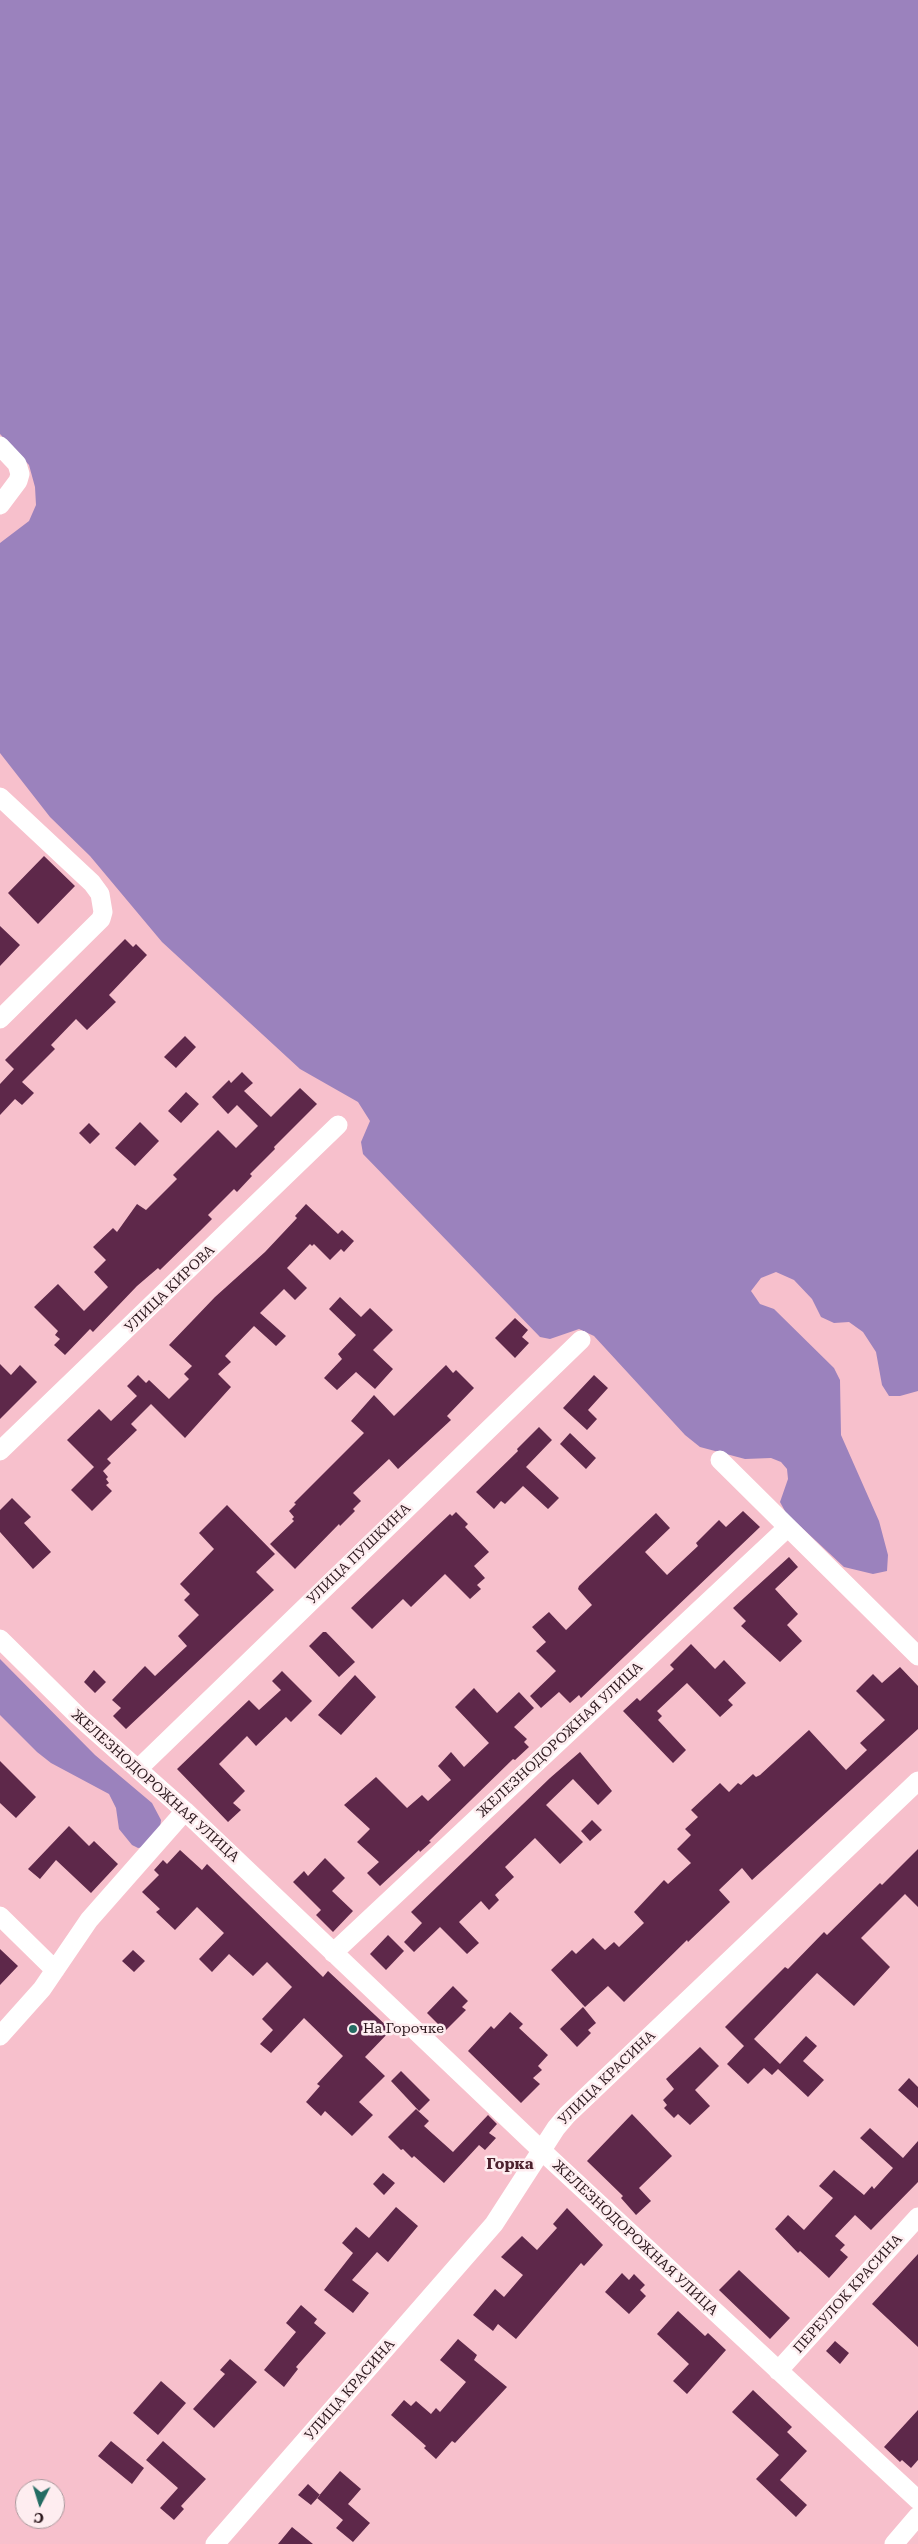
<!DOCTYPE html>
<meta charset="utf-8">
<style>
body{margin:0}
#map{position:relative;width:918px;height:2544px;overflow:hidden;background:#f7c0cc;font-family:"Roboto Serif",serif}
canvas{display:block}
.north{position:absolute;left:15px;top:2479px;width:50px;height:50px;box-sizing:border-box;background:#feedf0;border:1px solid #aa989c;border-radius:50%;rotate:185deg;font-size:14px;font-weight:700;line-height:20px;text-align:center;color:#2c181d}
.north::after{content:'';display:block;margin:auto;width:18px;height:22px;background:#246c63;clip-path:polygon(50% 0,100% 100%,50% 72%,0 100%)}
</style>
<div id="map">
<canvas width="918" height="2544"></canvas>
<div class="north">С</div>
</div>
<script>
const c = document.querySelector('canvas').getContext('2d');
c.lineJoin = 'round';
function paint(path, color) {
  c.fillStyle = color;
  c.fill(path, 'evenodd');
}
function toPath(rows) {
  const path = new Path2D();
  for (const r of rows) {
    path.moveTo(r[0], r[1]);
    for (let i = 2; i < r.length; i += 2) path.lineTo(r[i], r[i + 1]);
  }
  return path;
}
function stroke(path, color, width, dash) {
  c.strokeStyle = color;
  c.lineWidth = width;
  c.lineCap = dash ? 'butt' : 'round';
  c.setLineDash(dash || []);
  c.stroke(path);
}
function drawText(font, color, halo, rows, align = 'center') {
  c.font = font + ' "Roboto Serif",serif';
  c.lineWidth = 5;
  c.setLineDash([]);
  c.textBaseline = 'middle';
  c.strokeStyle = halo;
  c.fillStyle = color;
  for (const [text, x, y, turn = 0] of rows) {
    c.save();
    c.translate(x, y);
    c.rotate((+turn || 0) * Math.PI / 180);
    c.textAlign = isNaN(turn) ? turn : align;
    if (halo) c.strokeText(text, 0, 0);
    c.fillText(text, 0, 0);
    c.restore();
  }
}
const forest = toPath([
 [0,0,918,0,918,1391,900,1396,889,1396,882,1385,876,1352,863,1332,849,1322,834,1323,821,1317,812,1299,794,1280,776,1272,761,1278,751,1291,760,1304,774,1309,834,1368,840,1380,841,1435,879,1521,888,1555,887,1571,873,1574,844,1567,786,1513,780,1502,788,1479,787,1469,781,1462,771,1458,745,1459,700,1447,685,1435,594,1336,579,1329,550,1339,540,1337,363,1154,361,1142,370,1121,358,1102,300,1069,162,942,90,856,50,817,0,753,0,543,29,521,36,505,35,487,29,465,0,434],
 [0,1659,95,1755,152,1803,161,1820,160,1828,144,1847,138,1848,132,1845,119,1829,116,1808,109,1794,51,1763,37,1752,0,1715]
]);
const building = toPath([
 [44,856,75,886,38,924,8,893],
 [0,926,20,945,0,966],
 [125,939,133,947,136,944,147,955,109,995,116,1002,87,1030,76,1019,51,1045,55,1049,22,1082,34,1093,22,1105,15,1099,0,1115,0,1084,14,1069,5,1060],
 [185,1036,196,1047,176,1068,164,1057],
 [242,1072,253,1083,244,1091,271,1117,300,1088,317,1104,274,1147,275,1149,250,1174,252,1176,237,1192,234,1189,208,1215,212,1219,200,1231,160,1270,158,1268,137,1286,93,1332,90,1329,65,1355,54,1345,60,1339,55,1335,58,1331,34,1307,58,1284,84,1311,108,1287,94,1272,106,1260,93,1247,113,1228,117,1232,137,1204,146,1210,177,1179,173,1175,218,1130,236,1148,258,1126,237,1105,228,1114,212,1097,229,1080,231,1083],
 [186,1092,199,1104,181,1123,168,1111],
 [140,1122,159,1141,135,1166,115,1148],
 [89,1123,100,1134,90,1144,79,1133],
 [306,1204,338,1234,342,1230,354,1241,344,1252,341,1249,330,1260,314,1244,312,1246,310,1244,287,1268,307,1288,295,1300,284,1289,260,1313,286,1336,276,1346,254,1326,225,1356,231,1362,218,1374,231,1387,185,1438,151,1404,131,1424,137,1430,107,1459,111,1463,103,1471,108,1477,106,1479,109,1483,106,1485,112,1491,92,1511,71,1490,94,1467,67,1440,99,1409,111,1421,137,1396,127,1386,138,1375,146,1383,149,1380,169,1399,189,1379,184,1374,192,1366,169,1345,215,1297,265,1252,297,1218,295,1216],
 [340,1297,361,1317,370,1308,393,1330,373,1350,393,1369,375,1389,356,1372,337,1390,324,1378,342,1359,338,1354,356,1335,329,1309],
 [515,1318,528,1330,522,1337,529,1343,515,1358,495,1338],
 [0,1364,11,1375,20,1365,37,1382,0,1419],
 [446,1365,453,1373,456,1370,474,1388,447,1416,451,1420,398,1469,389,1459,353,1493,361,1501,353,1509,355,1511,340,1526,339,1524,295,1569,270,1544,294,1521,292,1519,294,1517,289,1511,296,1504,294,1503,364,1433,351,1421,374,1395,394,1416],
 [594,1375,608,1388,588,1410,597,1419,587,1430,563,1408],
 [539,1427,552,1440,526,1467,559,1498,548,1509,523,1486,505,1504,501,1501,494,1509,476,1492,518,1451,517,1449],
 [570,1433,596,1458,586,1469,560,1444],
 [12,1498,31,1517,24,1523,51,1552,33,1569,0,1532,0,1510],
 [227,1505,275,1554,256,1572,274,1590,126,1729,113,1716,121,1708,112,1700,145,1666,155,1676,187,1646,178,1636,199,1615,184,1600,190,1594,180,1584,214,1549,199,1533],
 [743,1511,760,1527,581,1698,579,1695,570,1703,559,1692,541,1708,530,1696,556,1671,536,1651,546,1642,532,1627,549,1612,566,1630,592,1605,578,1589,579,1586,656,1513,670,1528,645,1552,667,1575,698,1546,696,1543,719,1520,726,1527],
 [456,1512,468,1524,465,1527,489,1552,474,1566,485,1578,477,1585,481,1589,470,1599,445,1574,411,1607,403,1599,372,1629,351,1608,433,1530,450,1514,452,1516],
 [789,1557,798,1567,775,1589,798,1614,787,1625,802,1641,780,1662,741,1626,746,1621,733,1608],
 [323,1632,326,1632,355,1662,339,1677,309,1646],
 [691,1644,715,1669,724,1660,746,1683,728,1700,733,1705,720,1717,687,1683,657,1711,662,1716,658,1720,686,1750,673,1763,623,1711,637,1698,640,1701,674,1669,670,1665],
 [900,1667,918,1686,918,1729,752,1880,742,1868,719,1890,730,1902,688,1942,687,1940,624,2002,608,1986,585,2007,551,1970,572,1950,576,1954,593,1938,605,1950,614,1942,619,1947,644,1923,634,1912,664,1880,668,1884,691,1863,677,1849,691,1835,685,1829,698,1817,691,1810,720,1783,729,1792,738,1783,741,1785,753,1774,756,1777,760,1775,809,1730,846,1770,867,1750,860,1743,885,1720,856,1691,873,1674,882,1683],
 [94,1670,106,1682,95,1693,84,1682],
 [282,1671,312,1701,291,1722,286,1717,256,1746,247,1736,219,1764,245,1791,233,1803,241,1810,228,1822,177,1769,249,1700,259,1710,281,1690,272,1681],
 [355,1675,376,1697,341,1735,318,1715],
 [474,1688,497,1713,519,1692,534,1708,514,1727,527,1739,524,1742,529,1747,515,1760,513,1759,429,1841,431,1842,420,1852,419,1850,380,1886,367,1873,379,1862,357,1842,370,1829,344,1805,376,1777,407,1808,422,1795,428,1801,451,1780,438,1766,451,1752,464,1767,489,1743,455,1707],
 [580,1752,612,1791,598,1805,573,1779,546,1805,583,1842,560,1864,535,1838,505,1867,514,1877,495,1895,499,1900,489,1910,481,1901,459,1922,479,1943,467,1954,440,1927,414,1952,404,1942,422,1923,411,1912,550,1778],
 [0,1761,36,1797,16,1818,0,1803],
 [592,1820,602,1830,590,1841,581,1831],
 [69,1826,89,1846,94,1841,118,1864,91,1893,56,1860,40,1879,28,1869],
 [918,1849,918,1907,905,1894,861,1938,890,1967,854,2006,817,1973,754,2039,780,2064,806,2036,817,2046,803,2061,824,2080,808,2097,778,2069,772,2075,764,2068,748,2084,727,2064,744,2046,725,2027,785,1967,788,1969,824,1932,827,1935,880,1883,882,1885],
 [180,1850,202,1870,207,1864,323,1977,328,1971,391,2030,365,2057,385,2076,359,2102,373,2115,352,2136,325,2111,321,2116,306,2102,320,2086,317,2084,343,2056,304,2018,271,2053,260,2044,273,2030,262,2019,292,1987,267,1962,253,1976,229,1954,212,1972,199,1959,224,1933,197,1907,175,1930,156,1912,160,1909,142,1892,159,1875,154,1870,163,1860,167,1864],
 [325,1858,345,1878,332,1891,353,1911,333,1932,316,1915,321,1910,293,1882,304,1871,308,1876],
 [388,1935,404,1951,386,1970,370,1954],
 [0,1949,18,1966,0,1985],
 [133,1950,145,1961,134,1972,122,1961],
 [453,1986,468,2001,462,2007,466,2010,445,2031,427,2013],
 [583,2007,596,2023,588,2030,591,2033,577,2047,560,2029],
 [510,2012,523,2024,519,2028,548,2055,538,2066,542,2070,533,2078,540,2084,521,2103,468,2051,491,2026,494,2029],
 [700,2047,719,2066,695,2090,710,2106,690,2125,678,2114,674,2118,664,2108,667,2105,663,2100,674,2089,666,2079],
 [401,2071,430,2100,419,2111,391,2081],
 [909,2078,918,2087,918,2108,898,2090],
 [416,2109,429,2121,424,2126,453,2152,488,2115,497,2124,489,2133,496,2138,485,2150,479,2145,444,2183,414,2156,412,2158,403,2149,401,2150,388,2137],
 [632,2114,672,2156,639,2188,651,2201,636,2215,621,2198,623,2196,587,2161],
 [870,2128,903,2158,918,2141,918,2182,871,2230,855,2215,835,2236,845,2245,840,2250,848,2257,829,2278,800,2251,798,2253,775,2229,788,2215,804,2230,833,2198,819,2186,834,2170,864,2195,872,2186,874,2189,893,2168,860,2138],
 [383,2173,395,2183,384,2195,373,2184],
 [396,2207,418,2226,388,2262,377,2252,352,2280,369,2293,353,2313,324,2290,353,2253,342,2243,356,2227,369,2238],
 [567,2208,603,2245,584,2266,581,2263,516,2339,498,2324,493,2331,473,2315,495,2289,504,2297,523,2275,501,2257,522,2236,537,2250,557,2228,553,2224],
 [918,2254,918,2347,872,2304],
 [739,2270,790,2318,770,2339,719,2290],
 [622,2273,629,2280,634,2274,645,2285,640,2290,646,2296,629,2314,605,2292],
 [301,2305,317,2319,314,2323,326,2333,296,2367,298,2369,284,2387,264,2370,296,2332,286,2323],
 [678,2311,705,2336,708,2333,726,2350,687,2394,673,2381,689,2364,657,2334],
 [458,2339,477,2355,474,2360,507,2387,455,2443,452,2441,436,2459,424,2448,426,2446,391,2415,404,2400,411,2406,416,2401,431,2414,436,2408,440,2412,466,2382,440,2360],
 [835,2341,849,2353,840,2364,826,2351],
 [230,2359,257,2382,214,2428,193,2409,225,2374,220,2370],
 [161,2381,186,2403,158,2435,133,2413],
 [753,2390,792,2427,787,2432,807,2451,780,2480,807,2505,796,2517,756,2479,779,2455,732,2412],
 [918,2410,918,2460,911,2468,902,2460,900,2462,884,2447],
 [111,2441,144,2468,132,2484,98,2456],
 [163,2441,206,2479,181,2506,184,2509,174,2520,160,2508,178,2488,146,2460],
 [340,2471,361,2489,348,2504,370,2523,353,2542,336,2528,343,2520,317,2498],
 [308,2484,320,2495,311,2505,298,2495],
 [292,2527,313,2544,278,2544]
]);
const minor = toPath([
 [0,446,17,464,20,474,18,481,0,505],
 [0,797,92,883,100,894,103,912,101,919,0,1019],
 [0,1451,338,1125],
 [720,1460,918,1656],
 [0,1639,78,1716,185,1811,541,2150,918,2500],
 [138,1769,581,1340],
 [0,1916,55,1970],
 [333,1953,787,1528],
 [0,2036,42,1989,89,1920,185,1811],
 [778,2371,918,2217],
 [215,2544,494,2224,556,2128,567,2115,918,1781],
 [894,2544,918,2516]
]);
const markers = [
 [353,2029,5,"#246c63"]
];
const streetNames = [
 ["УЛИЦА КИРОВА",170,1289,-44],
 ["УЛИЦА ПУШКИНА",359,1554,-44],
 ["ЖЕЛЕЗНОДОРОЖНАЯ УЛИЦА",560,1740,-43],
 ["ЖЕЛЕЗНОДОРОЖНАЯ УЛИЦА",155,1786,42],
 ["УЛИЦА КРАСИНА",607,2078,-44],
 ["ЖЕЛЕЗНОДОРОЖНАЯ УЛИЦА",635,2238,43],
 ["ПЕРЕУЛОК КРАСИНА",848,2294,-48],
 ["УЛИЦА КРАСИНА",350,2390,-49]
];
const poiNames = [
 ["На Горочке",363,2029]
];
const neighbourhoodNames = [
 ["Горка",510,2165]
];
paint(forest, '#9b82bd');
paint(building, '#5e284a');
stroke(minor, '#fff', 19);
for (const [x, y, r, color] of markers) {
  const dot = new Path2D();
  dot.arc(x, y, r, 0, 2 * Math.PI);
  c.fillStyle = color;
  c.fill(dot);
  stroke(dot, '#feedf0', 2);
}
drawText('14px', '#2c181d', '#feedf0', streetNames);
drawText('14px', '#2c181d', '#feedf0', poiNames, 'left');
drawText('bold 15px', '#4d222e', '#feedf0', neighbourhoodNames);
</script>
